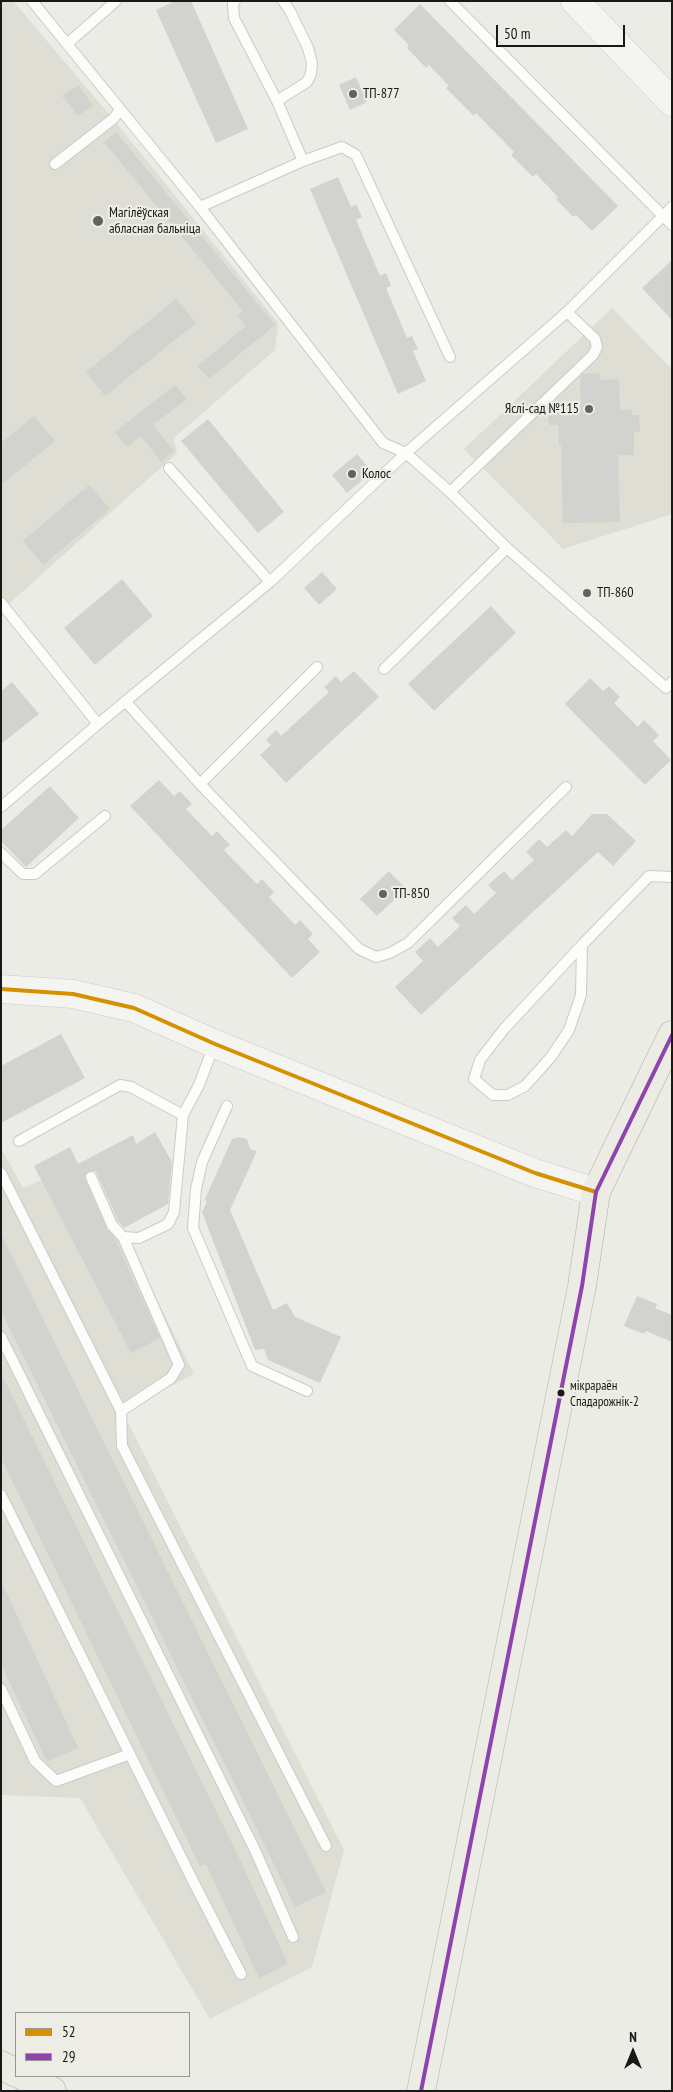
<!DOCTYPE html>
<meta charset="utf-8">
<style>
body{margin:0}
#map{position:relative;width:673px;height:2092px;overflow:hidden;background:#ecece7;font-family:"PT Sans Narrow",sans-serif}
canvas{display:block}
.frame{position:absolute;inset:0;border:2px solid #181816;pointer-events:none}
.legend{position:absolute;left:15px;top:2012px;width:175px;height:65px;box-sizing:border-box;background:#edede6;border:1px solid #989893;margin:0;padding:6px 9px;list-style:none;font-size:15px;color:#181816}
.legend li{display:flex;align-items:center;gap:10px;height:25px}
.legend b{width:25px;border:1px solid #989893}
.north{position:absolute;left:608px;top:2027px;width:50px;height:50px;-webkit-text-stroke:4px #edede6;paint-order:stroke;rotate:0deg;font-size:14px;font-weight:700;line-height:20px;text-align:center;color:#181816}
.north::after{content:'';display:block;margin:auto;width:18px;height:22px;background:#181816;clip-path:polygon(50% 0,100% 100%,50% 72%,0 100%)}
.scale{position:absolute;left:496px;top:25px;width:129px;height:22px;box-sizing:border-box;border:2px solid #181816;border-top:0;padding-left:6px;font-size:15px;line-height:18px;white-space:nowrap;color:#181816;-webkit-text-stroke:4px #edede6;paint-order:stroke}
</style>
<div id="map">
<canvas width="673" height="2092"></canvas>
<div class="frame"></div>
<ul class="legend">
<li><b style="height:6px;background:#d69103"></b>52</li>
<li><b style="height:6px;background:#8e44ad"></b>29</li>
</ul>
<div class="north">N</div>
<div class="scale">50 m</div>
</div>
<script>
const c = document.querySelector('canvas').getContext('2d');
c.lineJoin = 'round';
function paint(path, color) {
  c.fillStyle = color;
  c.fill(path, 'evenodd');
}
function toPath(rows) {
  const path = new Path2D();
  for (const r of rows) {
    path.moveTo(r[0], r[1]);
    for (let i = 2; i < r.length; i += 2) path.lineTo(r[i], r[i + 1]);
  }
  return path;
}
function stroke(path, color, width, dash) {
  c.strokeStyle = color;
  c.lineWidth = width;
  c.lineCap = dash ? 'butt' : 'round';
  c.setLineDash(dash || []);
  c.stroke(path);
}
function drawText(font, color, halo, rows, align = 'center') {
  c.font = font + ' "PT Sans Narrow",sans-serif';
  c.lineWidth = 4.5;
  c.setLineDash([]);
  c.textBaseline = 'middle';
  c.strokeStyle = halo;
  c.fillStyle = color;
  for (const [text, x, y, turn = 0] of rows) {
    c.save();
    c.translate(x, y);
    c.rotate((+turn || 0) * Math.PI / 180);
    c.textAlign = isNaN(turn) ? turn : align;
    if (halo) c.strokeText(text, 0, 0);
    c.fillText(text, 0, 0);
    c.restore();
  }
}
const built = toPath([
 [1,1,13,1,113,119,278,323,275,350,174,438,177,453,1,611],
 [612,308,672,369,672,514,563,549,464,449],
 [1,1148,23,1188,87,1160,194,1374,122,1411,344,1850,312,1967,210,2019,80,1798,1,1795]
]);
const building = toPath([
 [175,1,191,1,248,129,216,143,156,10],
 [420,4,618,206,592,231,576,215,573,217,556,199,558,197,536,174,533,177,511,155,514,152,476,113,474,116,446,88,449,86,429,65,426,68,407,48,409,45,394,30],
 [356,77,367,102,350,110,339,85],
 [78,85,93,105,78,116,62,96],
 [116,132,275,325,209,379,198,366,246,326,238,316,243,311,104,142],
 [338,177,351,207,356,204,362,217,356,220,380,276,386,273,391,286,386,288,407,338,412,336,418,349,413,351,426,381,398,394,310,189],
 [672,260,672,320,642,288],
 [176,299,196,323,105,396,86,372],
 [599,373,600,380,619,379,620,410,632,409,632,415,639,415,640,432,634,432,634,455,618,455,620,522,563,523,561,445,559,445,558,425,549,425,548,409,581,408,580,377,583,374],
 [175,385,187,399,153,425,174,451,161,462,141,436,127,447,115,432],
 [34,416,55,441,1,485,1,443],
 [208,419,284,512,258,533,181,441],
 [357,454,372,472,347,493,332,475],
 [89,485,110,509,43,565,23,541],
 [322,572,337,589,319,605,304,588],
 [122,579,153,616,95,665,64,628],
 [491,606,516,633,434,711,408,684],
 [354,671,379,697,286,783,260,755,271,745,266,740,276,730,281,736,329,692,324,687,336,676,341,682],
 [590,678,603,691,609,686,620,697,614,703,638,727,644,720,659,735,653,741,671,760,645,785,565,704],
 [12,682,39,714,1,744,1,691],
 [159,780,174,796,180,791,192,804,186,809,212,836,217,831,230,845,224,850,257,884,262,879,274,892,269,897,295,925,300,920,313,934,308,939,320,952,292,978,130,806],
 [50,786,79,818,26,867,1,841,1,830],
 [592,814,607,814,636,841,613,866,598,852,421,1015,395,987,423,961,415,952,430,938,438,947,460,926,452,918,466,905,474,914,496,893,488,885,504,871,512,880,534,860,526,852,539,839,547,847,566,830,572,836],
 [389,871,406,889,377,916,360,899],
 [61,1034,85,1078,1,1123,1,1066],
 [155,1132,172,1162,168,1204,124,1228,118,1221,97,1174,95,1171,89,1171,84,1177,106,1228,114,1237,160,1338,131,1353,34,1166,70,1147,78,1164,133,1135,136,1144],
 [239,1137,247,1139,250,1149,257,1151,230,1210,273,1310,287,1303,295,1317,341,1337,320,1383,268,1360,264,1349,255,1350,202,1212,207,1202,205,1199,232,1139],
 [1,1234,326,1892,295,1907,1,1311],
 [637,1296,657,1304,655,1308,672,1315,672,1342,646,1331,644,1334,624,1326],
 [1,1373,243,1866,288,1964,259,1978,206,1864,200,1866,1,1458],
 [1,1581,78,1748,47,1762,1,1664]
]);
const lane = toPath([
 [32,1,200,207,383,443,406,453,450,492,507,548,666,688,672,682],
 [450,1,672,225],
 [67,44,116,1],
 [277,101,307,82,311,74,312,63,308,48,290,11,283,1],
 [303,161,342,147,356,155,450,357],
 [55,164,113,119,120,110],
 [200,207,303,161,277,101,234,18,233,4,235,1],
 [169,468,270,582],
 [450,492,593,355,597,347,595,339,567,312],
 [1,603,98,724],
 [384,669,507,548],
 [126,702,200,784,359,949,376,957,390,953,408,943,566,787],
 [200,784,317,667],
 [1,807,98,724,270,582,406,453,567,312,672,207],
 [1,853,23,874,35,874,105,816],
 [582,945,581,995,569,1030,551,1057,525,1086,508,1095,493,1095,474,1079,480,1060,504,1029,582,945,649,876,672,877],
 [227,1106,202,1162,196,1189,193,1228,252,1366,307,1391],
 [19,1141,120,1085,131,1087,183,1115],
 [1,1173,121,1411,122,1446,326,1846],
 [91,1177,112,1225,123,1237,139,1238,168,1224,174,1212,183,1115,199,1085,214,1045],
 [1,1337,255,1850,293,1937],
 [121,1411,171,1378,179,1365,123,1237],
 [1,1495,193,1881,241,1974],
 [1,1689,35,1761,56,1781,130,1754]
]);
const secondary = toPath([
 [575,1,672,102],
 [1,989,73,994,134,1008,215,1044,535,1173,596,1192]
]);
const primary = toPath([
 [1,2065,16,2073],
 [23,2076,52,2091],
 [421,2091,582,1286,596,1192,672,1035]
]);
const bus1 = toPath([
 [1,989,73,994,134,1008,215,1044,535,1173,596,1192]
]);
const bus2 = toPath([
 [421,2091,582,1286,596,1192,672,1035]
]);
const markers = [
 [353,94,5,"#62625f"],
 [98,221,6,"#62625f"],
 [589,409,5,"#62625f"],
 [352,474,5,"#62625f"],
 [587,593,5,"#62625f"],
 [383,894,5,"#62625f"],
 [561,1393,4.5,"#181816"]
];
const busNames = [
 ["мікрараён",570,1386],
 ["Спадарожнік-2",570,1402]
];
const poiNames = [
 ["ТП-877",363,94],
 ["Магілёўская",109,213],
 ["абласная бальніца",109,229],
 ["Яслі-сад №115",579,409,"right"],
 ["Колос",362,474],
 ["ТП-860",597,593],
 ["ТП-850",393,894]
];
paint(built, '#deded4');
paint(building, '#d2d2ce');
stroke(lane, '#cacac7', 12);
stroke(secondary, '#cacac7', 29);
stroke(primary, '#adada2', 29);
stroke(lane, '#fcfcfb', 10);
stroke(secondary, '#f4f4f0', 28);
stroke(primary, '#ecece5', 28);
stroke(bus1, '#d69103', 4);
stroke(bus2, '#8e44ad', 4);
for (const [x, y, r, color] of markers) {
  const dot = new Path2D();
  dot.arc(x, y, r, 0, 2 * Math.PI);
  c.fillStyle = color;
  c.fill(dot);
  stroke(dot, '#edede6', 2);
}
drawText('13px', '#181816', '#edede6', busNames, 'left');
drawText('14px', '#181816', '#edede6', poiNames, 'left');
</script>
